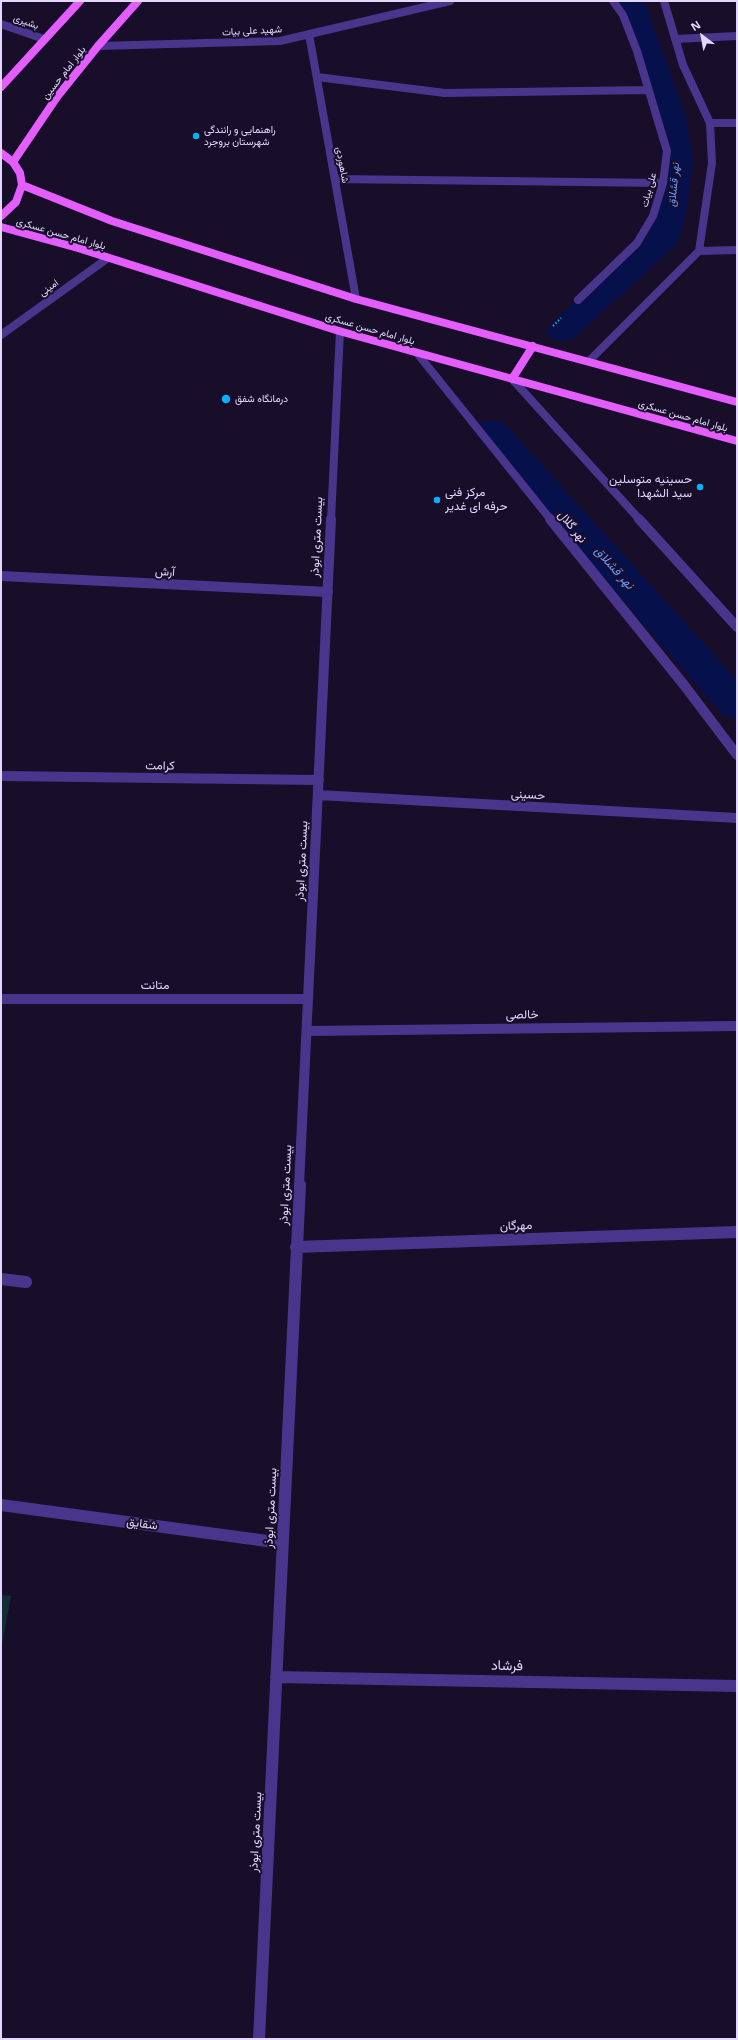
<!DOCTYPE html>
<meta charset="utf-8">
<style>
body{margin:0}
#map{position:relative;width:738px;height:2040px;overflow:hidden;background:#180e29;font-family:"Open Sans",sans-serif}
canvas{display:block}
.frame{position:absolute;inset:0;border:2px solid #e3d6ff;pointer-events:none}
.north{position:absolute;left:682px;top:16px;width:40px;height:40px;-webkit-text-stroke:3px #180e29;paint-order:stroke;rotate:328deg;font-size:11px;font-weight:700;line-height:16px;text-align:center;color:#e3d6ff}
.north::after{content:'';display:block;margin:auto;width:14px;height:18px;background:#e3d6ff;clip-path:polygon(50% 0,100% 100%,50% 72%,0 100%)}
</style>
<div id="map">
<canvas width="738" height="2040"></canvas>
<div class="frame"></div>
<div class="north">N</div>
</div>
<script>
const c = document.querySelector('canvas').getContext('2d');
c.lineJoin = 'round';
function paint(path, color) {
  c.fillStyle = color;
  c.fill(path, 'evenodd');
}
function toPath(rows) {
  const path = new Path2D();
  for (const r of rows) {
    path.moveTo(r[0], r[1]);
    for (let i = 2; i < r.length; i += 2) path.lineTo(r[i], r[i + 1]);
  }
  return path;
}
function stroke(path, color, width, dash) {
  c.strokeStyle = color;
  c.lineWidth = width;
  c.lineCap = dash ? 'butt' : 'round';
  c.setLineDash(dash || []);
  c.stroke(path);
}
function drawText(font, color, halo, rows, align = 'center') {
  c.font = font + ' "Open Sans",Vazirmatn,sans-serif';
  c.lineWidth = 4;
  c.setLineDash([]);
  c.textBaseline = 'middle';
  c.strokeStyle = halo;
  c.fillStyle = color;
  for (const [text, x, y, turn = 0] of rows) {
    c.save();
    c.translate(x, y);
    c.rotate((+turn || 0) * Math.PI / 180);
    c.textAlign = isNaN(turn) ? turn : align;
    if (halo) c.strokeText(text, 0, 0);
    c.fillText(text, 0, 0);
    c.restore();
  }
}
const green = toPath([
 [1,1595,11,1596,1,1650]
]);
const canal = toPath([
 [616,1,644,1,685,113,693,160,687,209,679,240,674,247,574,338,562,341,550,338,546,331,550,324,648,236,657,209,663,160,655,113,616,1],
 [492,420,504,423,737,680,737,719,723,715,480,439,475,431,480,423,492,420]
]);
const path = toPath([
 [553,326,561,318]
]);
const minorFar2 = toPath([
 [1,24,44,39],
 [309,34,356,299],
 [675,39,737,36],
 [98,46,280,41,450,1],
 [317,77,445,93,648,90],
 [710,123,737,123],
 [335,179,663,183],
 [699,251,737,250],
 [578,300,637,243,653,216,663,183,667,151,637,51,623,15,613,1],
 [1,335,108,258],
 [417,353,551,520],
 [589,361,699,251,712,163,710,123,683,65,664,1],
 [512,379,640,520],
 [331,520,340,331]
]);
const minorFar1 = toPath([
 [550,519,684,685,737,755],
 [639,519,737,627],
 [1,576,328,592],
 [1,776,319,780],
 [318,795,737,818],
 [1,999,308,999],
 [307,1031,737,1026],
 [299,1186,331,519]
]);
const minor = toPath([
 [296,1247,737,1232],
 [1,1279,26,1282],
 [1,1505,282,1543],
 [276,1677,737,1686],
 [259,2039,300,1185]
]);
const major = toPath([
 [1,87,80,1],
 [1,153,13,162,20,173,22,185,16,202,1,216],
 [13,162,57,97,98,46,138,1],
 [22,185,112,221,356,299,737,402],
 [1,227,78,248,339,331,737,441],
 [512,379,533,346]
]);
const markers = [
 [196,136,4,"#02b1ff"],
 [226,399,5,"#02b1ff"],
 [700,487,4,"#02b1ff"],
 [437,500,4,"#02b1ff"]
];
const farStreetnames = [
 ["بشیری",26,22,20],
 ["شهید علی بیات",252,31,-3],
 ["بلوار امام حسین",64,73,-52],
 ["شاهوردی",342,165,80],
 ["علی بیات",649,190,-75],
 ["بلوار امام حسن عسکری",61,234,16],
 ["امینی",49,288,-36],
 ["بلوار امام حسن عسکری",370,329,16],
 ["بلوار امام حسن عسکری",683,416,16]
];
const farPoinames = [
 ["راهنمایی و رانندگی",204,130],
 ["شهرستان بروجرد",204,142],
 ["درمانگاه شفق",235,399]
];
const farWaternames = [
 ["نهر قشلاق",674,185,-85]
];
const poiNames = [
 ["حسینیه متوسلین",692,480],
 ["سید الشهدا",692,494],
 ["مرکز فنی",445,493,"left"],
 ["حرفه ای غدیر",445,507,"left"]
];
const streetNames = [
 ["نهر گلال",572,527,51],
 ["بیست متری ابوذر",317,537,-87],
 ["آرش",165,572,3],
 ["کرامت",160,766,1],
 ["حسینی",528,795,3],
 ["بیست متری ابوذر",302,861,-87],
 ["متانت",155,986],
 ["خالصی",522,1015,-1],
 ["بیست متری ابوذر",286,1185,-87],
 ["مهرگان",516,1226,-2],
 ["بیست متری ابوذر",271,1508,-87],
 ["شقایق",142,1524,8],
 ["بیست متری ابوذر",256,1832,-87]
];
const waterNames = [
 ["نهر قشلاق",614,568,48]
];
const nearStreetnames = [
 ["فرشاد",507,1666,1]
];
paint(green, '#102e34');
paint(canal, '#06104a');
stroke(path, '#25acc4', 2, [1.5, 2]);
stroke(minorFar2, '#4a358c', 8);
stroke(minorFar1, '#4a358c', 10);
stroke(minor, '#4a358c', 12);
stroke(major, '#e45dff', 8);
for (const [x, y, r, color] of markers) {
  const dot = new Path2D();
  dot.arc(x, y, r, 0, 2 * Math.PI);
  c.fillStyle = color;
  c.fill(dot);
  stroke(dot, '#180e29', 1.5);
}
drawText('10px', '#e3d6ff', '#180e29', farStreetnames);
drawText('10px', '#e3d6ff', '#180e29', farPoinames, 'left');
drawText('italic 11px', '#6497ff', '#180e29', farWaternames);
drawText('12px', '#e3d6ff', '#180e29', poiNames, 'right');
drawText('12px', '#e3d6ff', '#180e29', streetNames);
drawText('italic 13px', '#6497ff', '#180e29', waterNames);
drawText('14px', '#e3d6ff', '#180e29', nearStreetnames);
</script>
